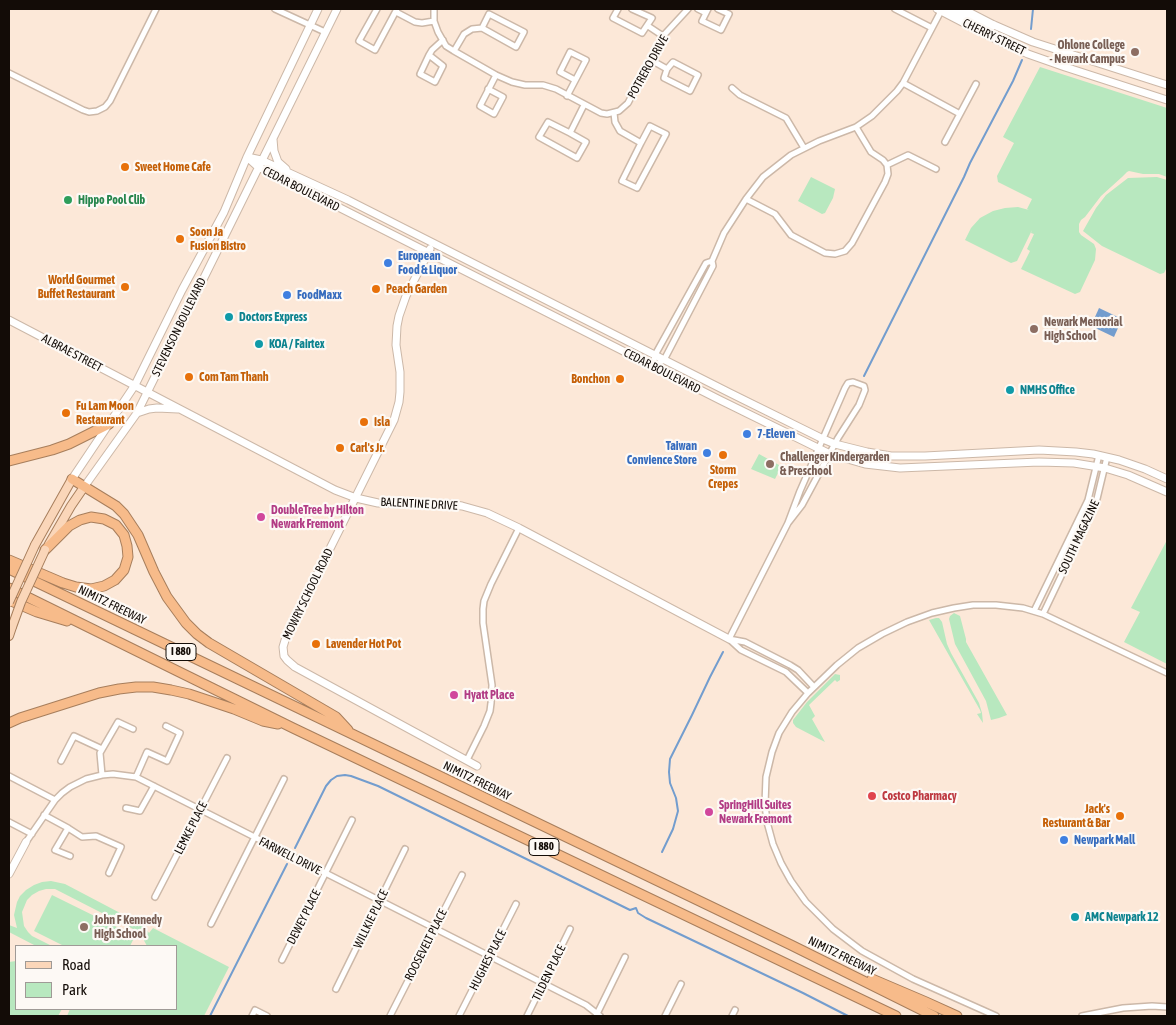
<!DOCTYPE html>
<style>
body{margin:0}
#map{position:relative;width:1176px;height:1025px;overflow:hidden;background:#fce8d8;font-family:"Asap Condensed",sans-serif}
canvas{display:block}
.frame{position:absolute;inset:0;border:10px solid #130c07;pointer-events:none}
.legend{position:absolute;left:15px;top:945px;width:162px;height:65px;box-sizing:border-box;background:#fdf9f5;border:1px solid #9f9a96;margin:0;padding:6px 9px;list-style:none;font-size:15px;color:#130c07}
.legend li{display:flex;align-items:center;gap:10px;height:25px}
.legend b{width:25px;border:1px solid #9f9a96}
</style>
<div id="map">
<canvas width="1176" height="1025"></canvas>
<div class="frame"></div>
<ul class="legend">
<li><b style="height:6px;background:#fad6b9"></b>Road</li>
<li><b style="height:14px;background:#b8e8bf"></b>Park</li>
</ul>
</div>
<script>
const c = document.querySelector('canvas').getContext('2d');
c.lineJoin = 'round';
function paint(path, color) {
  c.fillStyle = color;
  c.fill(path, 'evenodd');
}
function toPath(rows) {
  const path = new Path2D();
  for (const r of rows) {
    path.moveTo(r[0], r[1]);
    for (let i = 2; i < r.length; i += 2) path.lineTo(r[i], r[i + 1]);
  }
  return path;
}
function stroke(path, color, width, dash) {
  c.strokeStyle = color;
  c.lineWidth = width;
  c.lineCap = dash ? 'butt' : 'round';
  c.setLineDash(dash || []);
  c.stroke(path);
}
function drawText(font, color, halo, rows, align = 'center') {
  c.font = font + ' "Asap Condensed",sans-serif';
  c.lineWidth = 4.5;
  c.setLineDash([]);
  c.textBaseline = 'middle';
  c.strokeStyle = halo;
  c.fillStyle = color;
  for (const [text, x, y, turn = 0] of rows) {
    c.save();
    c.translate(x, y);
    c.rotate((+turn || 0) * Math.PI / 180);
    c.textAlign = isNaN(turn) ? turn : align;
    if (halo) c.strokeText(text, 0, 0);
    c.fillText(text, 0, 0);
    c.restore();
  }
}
const green = toPath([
 [1040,67,1167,108,1167,177,1159,174,1143,174,1129,171,1127,172,1122,177,1101,196,1085,217,1081,220,1079,224,1079,232,1081,235,1094,244,1096,249,1095,260,1080,292,1075,294,1021,269,1030,251,1027,249,1034,234,1031,233,1032,230,1017,261,1011,263,965,240,971,228,980,218,993,211,1005,208,1018,207,1029,210,1027,209,1032,199,998,182,997,176,1014,143,1003,137],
 [811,177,835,189,833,198,825,213,822,214,798,201],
 [1157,177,1167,180,1167,267,1164,273,1160,274,1102,246,1083,231,1096,208,1106,195,1128,178],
 [759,454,779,465,781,467,775,479,751,469],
 [1167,540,1167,664,1124,642,1140,612,1131,608],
 [954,613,960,616,966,639,966,642,1007,715,999,718,991,720,986,701,955,644,949,619,950,616],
 [936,618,939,618,942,622,947,644,951,653,979,703,982,713,983,723,977,714,981,713,980,710,929,620],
 [835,674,840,675,840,680,837,682,835,680,809,705,815,716,812,719,825,742,819,739,796,727,793,723,793,720,807,702],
 [51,881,65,884,143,925,149,933,153,928,229,967,204,1016,67,1016,70,1009,176,1009,176,946,147,946,141,935,137,931,55,889,46,889,39,891,32,895,27,900,22,912,24,926,28,932,32,936,52,946,36,946,9,932,9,925,17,928,14,915,17,902,20,896,26,890,34,885,42,882],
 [52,895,135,936,130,946,64,946,34,931],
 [16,961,16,1009,62,1009,58,1016,9,1016,9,962]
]);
const water = toPath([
 [1099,308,1122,319,1114,337,1091,326]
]);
const stream = toPath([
 [1031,29,1033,9],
 [864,376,964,177,970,163,1013,81,1022,60],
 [295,848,326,786,331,780,337,776,345,775,351,776,378,786,630,910,636,908,638,913,646,918,803,993,848,1016],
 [662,852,673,829,678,811,676,798,670,783,669,772,670,759,692,715,710,677,723,652],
 [210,1016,287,864]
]);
const street = toPath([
 [275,9,325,32],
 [377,9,359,41,375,50,397,9],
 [434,9,434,21,438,32,446,46,454,51,496,75,512,82,525,85,543,85,556,89,601,113,607,114,619,111,628,103,663,36,688,9],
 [618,9,613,18,642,33,652,18,632,9],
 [698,9,706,13],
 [708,9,702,21,721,30,729,14,718,9],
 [895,9,932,28],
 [396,12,415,22,422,23,434,21],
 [648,26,663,36],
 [454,51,464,34,472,29,482,28,516,47,524,32,489,14,482,28],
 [429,55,443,66,435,82,420,74,429,55,432,50,443,40],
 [651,60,667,69,673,62,698,75,690,91,664,78,667,69],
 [9,73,83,110,89,112,97,111,105,107,110,101,156,9],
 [903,83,960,114],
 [732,88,740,95,786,118,804,148],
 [488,89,503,97,494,114,480,106,496,75],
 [567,96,586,60,570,52,560,72,575,80],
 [614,113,615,122,620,131,641,143,622,181,637,188,666,134,650,126,641,143],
 [570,133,586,142,577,158,539,137,548,122,570,133,584,105],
 [945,142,976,84],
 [887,165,908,155,936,169],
 [746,199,775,214,791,235,825,253,835,254,845,251,852,243,885,182,888,174,887,165,883,160,871,152,856,127],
 [653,366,664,360,713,266,712,261,724,233,746,199,763,177,791,155,819,141,856,127,872,116,897,91,903,83,941,11],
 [653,366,655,355,706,263,712,261],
 [1034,611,1088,500,1099,455],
 [1043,614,1096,503,1107,457],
 [729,639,788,523,800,491,845,388,848,383,853,382,864,386,865,390,859,405,838,438,802,505,788,523],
 [729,639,745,642,790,665,798,670,814,687],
 [729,639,741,650,786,672,808,693],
 [467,760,484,726,490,711,491,703,492,685,483,623,483,609,484,601,491,584,519,528],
 [61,761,74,736,102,749],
 [102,775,100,753,118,722,133,729],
 [9,776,55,800],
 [136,777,147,752,167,761,180,733,166,726],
 [126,808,140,811,154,786],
 [44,815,68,828,82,837,96,836,121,847,109,873],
 [9,822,32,834],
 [68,828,55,850,70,856],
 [26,842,55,800,62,793,70,787,86,779,102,775,113,774,136,777,586,1005,600,1016],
 [155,897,227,758],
 [211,924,284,779],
 [282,960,352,820],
 [336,989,405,849],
 [252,1016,255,1010,267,1016],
 [390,1016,462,875],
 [459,1016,516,904],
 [527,1016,570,929],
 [596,1016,625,957],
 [665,1016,681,984],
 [732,1016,735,1010],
 [996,1016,913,979,862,951,833,929,806,902,791,881,781,863,773,844,767,822,765,804,766,777,772,752,779,733,792,712,808,693,837,665,858,648,882,634,907,622,932,613,954,608,973,605,996,605,1023,608,1043,614,1167,673],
 [1082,1016,1123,1008,1152,1006,1167,1007]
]);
const secondary = toPath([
 [937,9,989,36,1028,54,1065,67,1167,100],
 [963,9,994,25,1033,42,1167,85],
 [942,11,954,11,986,28,989,28,994,25],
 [273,139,274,151,278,162,286,169],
 [247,157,258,167,267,171,720,400,830,454,865,464,900,468,1039,462,1074,463,1105,468,1128,475,1167,492],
 [247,157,261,160,348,200,730,393,823,439,835,444,867,452,891,456,925,456,1039,450,1076,452,1093,454,1119,460,1145,469,1167,479],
 [430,249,406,296,399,316,397,326,396,345,400,372,400,392,399,402,394,420,286,637,283,647,284,656,287,660,295,667,477,766],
 [9,320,335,490,356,498,378,503,399,504,449,504,462,506,487,513,519,528,729,639],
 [137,413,149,409,157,408,178,409],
 [72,479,135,385,182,290,224,212,247,157,318,9],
 [84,487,137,413,337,9],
 [9,874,26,842]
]);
const primary = toPath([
 [49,544,71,506,84,487],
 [35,545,72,479],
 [9,636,12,627]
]);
const highway = toPath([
 [9,461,52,450,69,444,109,424],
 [72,479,116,506,124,514,138,535,154,572,167,597,186,623,197,634,209,643,336,717,348,730],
 [9,560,63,583,76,587,91,589,104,586,115,580,124,570,128,557,127,546,124,535,116,525,104,519,91,517,80,520,69,526,45,550],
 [9,569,791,945,934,1016],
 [9,588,293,728,896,1016],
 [9,600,37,612,67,621],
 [9,723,20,718,99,693,119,689,136,687,153,687,171,690,189,694,234,709,263,721,278,724],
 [872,979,926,1002,957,1016]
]);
const primaryBridge = toPath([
 [9,602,35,545],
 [12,627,21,602,45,550]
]);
const markers = [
 [1135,52,5,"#8d6e63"],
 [125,167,5,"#e8710a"],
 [68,200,5,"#2e9e5b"],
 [180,239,5,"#e8710a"],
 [388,263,5,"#3f7fe0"],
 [125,287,5,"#e8710a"],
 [376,289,5,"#e8710a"],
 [287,295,5,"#3f7fe0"],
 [229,317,5,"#0f9aa8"],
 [1034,329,5,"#8d6e63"],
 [259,344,5,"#0f9aa8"],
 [189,377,5,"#e8710a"],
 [620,379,5,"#e8710a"],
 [1010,390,5,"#0f9aa8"],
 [66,413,5,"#e8710a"],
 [364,422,5,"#e8710a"],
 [747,434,5,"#3f7fe0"],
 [340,448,5,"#e8710a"],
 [707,453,5,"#3f7fe0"],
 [723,455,5,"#e8710a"],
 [770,464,5,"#8d6e63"],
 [261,517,5,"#d1479c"],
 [316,644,5,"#e8710a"],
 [454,695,5,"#d1479c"],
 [872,796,5,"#e0444e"],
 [709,812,5,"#d1479c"],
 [1120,816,5,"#e8710a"],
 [1064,840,5,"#3f7fe0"],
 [1075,917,5,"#0f9aa8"],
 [84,927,5,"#8d6e63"]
];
const shields = [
 [181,652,30],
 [544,847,30]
];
const shieldNames = [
 ["I 880",181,652],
 ["I 880",544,847]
];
const streetNames = [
 ["CHERRY STREET",994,37,26],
 ["POTRERO DRIVE",648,67,-61],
 ["CEDAR BOULEVARD",301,189,27],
 ["STEVENSON BOULEVARD",179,327,-64],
 ["ALBRAE STREET",72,353,28],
 ["CEDAR BOULEVARD",662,371,27],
 ["BALENTINE DRIVE",419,504,3],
 ["SOUTH MAGAZINE",1079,537,-65],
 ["MOWRY SCHOOL ROAD",308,594,-64],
 ["NIMITZ FREEWAY",112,605,26],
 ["NIMITZ FREEWAY",477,781,26],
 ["LEMKE PLACE",191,828,-63],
 ["FARWELL DRIVE",290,856,27],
 ["DEWEY PLACE",304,917,-63],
 ["WILLKIE PLACE",371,919,-64],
 ["ROOSEVELT PLACE",426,945,-63],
 ["NIMITZ FREEWAY",842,956,26],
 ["HUGHES PLACE",488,960,-63],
 ["TILDEN PLACE",549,973,-64]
];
const educationNames = [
 ["Ohlone College",1125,45,"right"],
 ["- Newark Campus",1125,59,"right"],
 ["Newark Memorial",1044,322],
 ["High School",1044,336],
 ["Challenger Kindergarden",780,457],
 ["& Preschool",780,471],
 ["John F Kennedy",94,920],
 ["High School",94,934]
];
const foodNames = [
 ["Sweet Home Cafe",135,167],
 ["Soon Ja",190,232],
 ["Fusion Bistro",190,246],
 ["World Gourmet",115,280,"right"],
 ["Buffet Restaurant",115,294,"right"],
 ["Peach Garden",386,289],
 ["Com Tam Thanh",199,377],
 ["Bonchon",610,379,"right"],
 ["Fu Lam Moon",76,406],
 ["Restaurant",76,420],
 ["Isla",374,422],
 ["Carl's Jr.",350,448],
 ["Storm",723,470,"center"],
 ["Crepes",723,484,"center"],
 ["Lavender Hot Pot",326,644],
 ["Jack's",1110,809,"right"],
 ["Resturant & Bar",1110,823,"right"]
];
const leisureNames = [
 ["Hippo Pool Clib",78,200]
];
const shopNames = [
 ["European",398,256],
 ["Food & Liquor",398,270],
 ["FoodMaxx",297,295],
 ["7-Eleven",757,434],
 ["Taiwan",697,446,"right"],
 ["Convience Store",697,460,"right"],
 ["Newpark Mall",1074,840]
];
const cultureNames = [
 ["Doctors Express",239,317],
 ["KOA / Fairtex",269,344],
 ["NMHS Office",1020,390],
 ["AMC Newpark 12",1085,917]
];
const hotelNames = [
 ["DoubleTree by Hilton",271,510],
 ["Newark Fremont",271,524],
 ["Hyatt Place",464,695],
 ["SpringHill Suites",719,805],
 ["Newark Fremont",719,819]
];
const healthNames = [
 ["Costco Pharmacy",882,796]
];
paint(green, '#b8e8bf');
paint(water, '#739dce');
stroke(stream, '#739dce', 2);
stroke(street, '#ccb8a8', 8);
stroke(secondary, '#ccb8a8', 9);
stroke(primary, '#a77e5c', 10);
stroke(highway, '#a77e5c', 11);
stroke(street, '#fff', 5);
stroke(secondary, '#fff', 7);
stroke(primary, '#fad6b9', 8);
stroke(highway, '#f7bb8a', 9);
stroke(primaryBridge, '#a77e5c', 10, []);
stroke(primaryBridge, '#fad6b9', 8);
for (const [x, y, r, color] of markers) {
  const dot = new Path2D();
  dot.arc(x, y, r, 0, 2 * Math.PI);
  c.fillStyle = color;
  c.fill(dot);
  stroke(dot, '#fdf9f5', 2);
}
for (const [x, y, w] of shields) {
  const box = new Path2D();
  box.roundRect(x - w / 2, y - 8.5, w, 17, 4);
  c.fillStyle = '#fdf9f5';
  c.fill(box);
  stroke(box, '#130c07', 1);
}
drawText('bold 11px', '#130c07', null, shieldNames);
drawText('12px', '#130c07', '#fdf9f5', streetNames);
drawText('bold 12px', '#785e54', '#fdf9f5', educationNames, 'left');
drawText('bold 12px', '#c56008', '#fdf9f5', foodNames, 'left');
drawText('bold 12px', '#27864d', '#fdf9f5', leisureNames, 'left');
drawText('bold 12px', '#366cbe', '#fdf9f5', shopNames, 'left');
drawText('bold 12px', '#0d838f', '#fdf9f5', cultureNames, 'left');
drawText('bold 12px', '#b23c85', '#fdf9f5', hotelNames, 'left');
drawText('bold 12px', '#be3a42', '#fdf9f5', healthNames, 'left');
</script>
